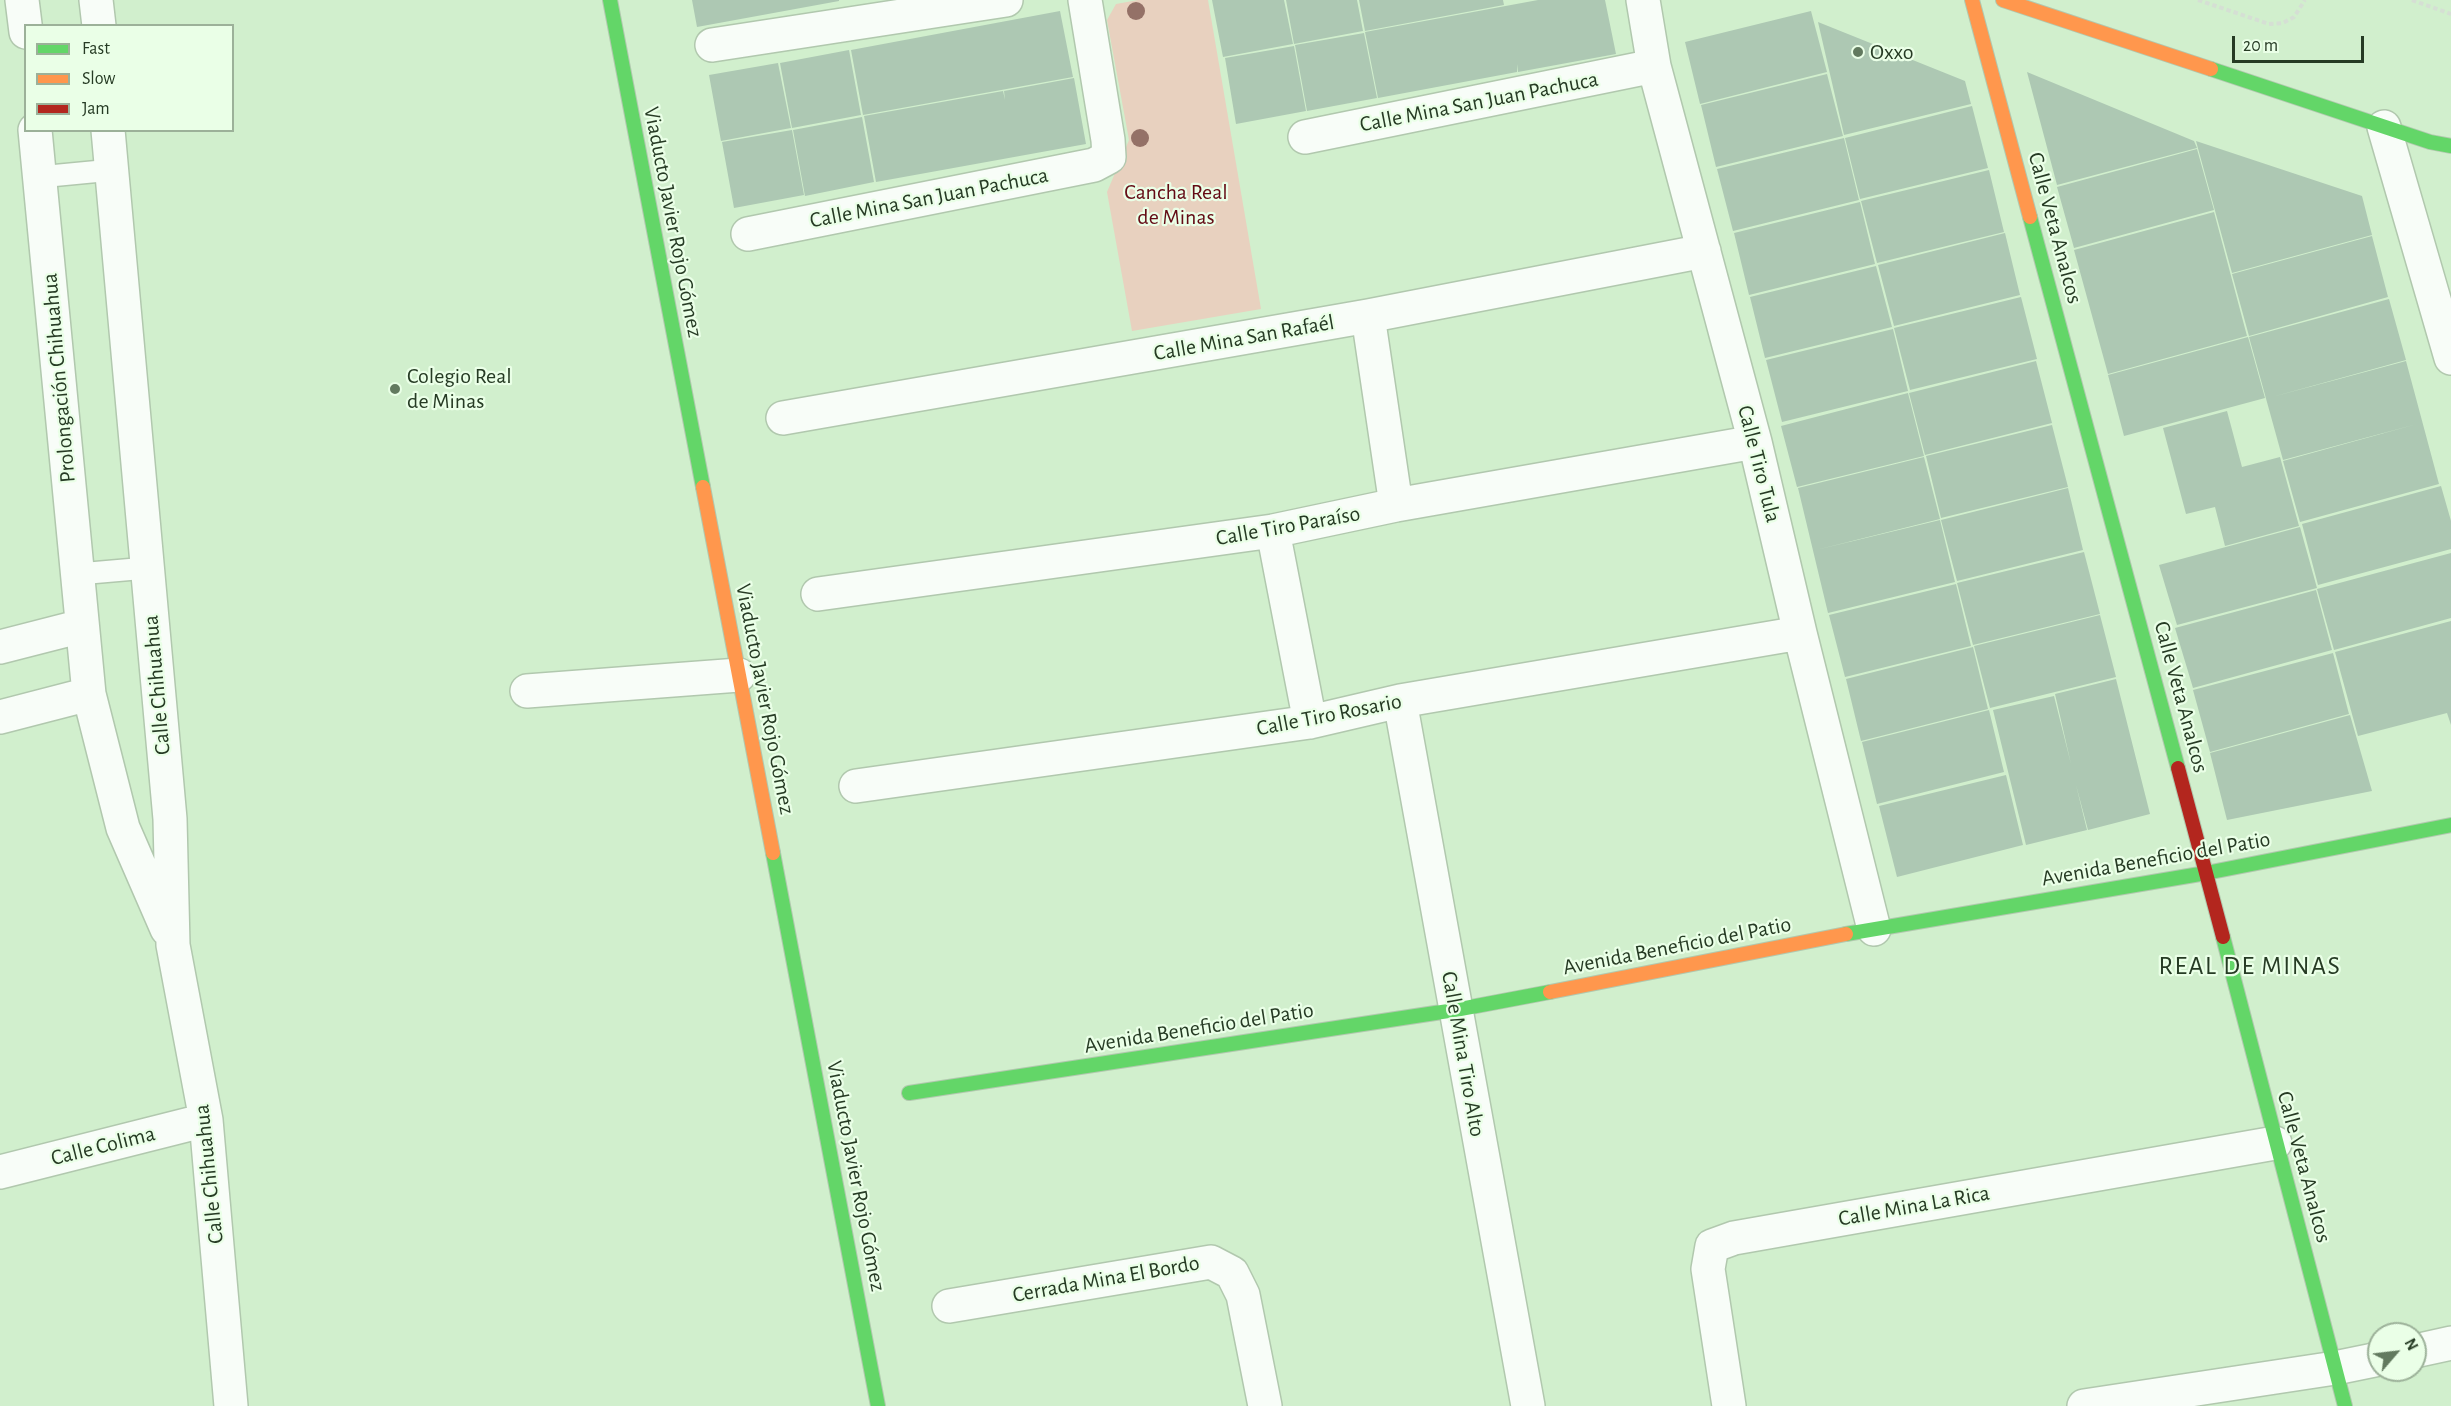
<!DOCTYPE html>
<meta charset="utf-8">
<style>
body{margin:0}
#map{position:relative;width:2451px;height:1406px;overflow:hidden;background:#d1efcd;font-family:"Alegreya Sans",sans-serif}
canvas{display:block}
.legend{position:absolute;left:24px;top:24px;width:210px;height:108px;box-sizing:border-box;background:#eaffe7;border:2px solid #9cb199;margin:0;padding:8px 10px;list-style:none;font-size:18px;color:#263b24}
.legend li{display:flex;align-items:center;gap:12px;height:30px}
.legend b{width:30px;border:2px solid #9cb199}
.north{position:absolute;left:2367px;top:1322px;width:60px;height:60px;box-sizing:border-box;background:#eaffe7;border:2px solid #9cb199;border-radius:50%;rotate:62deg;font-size:16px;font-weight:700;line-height:24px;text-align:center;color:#263b24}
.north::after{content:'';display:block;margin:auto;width:21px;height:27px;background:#627a5f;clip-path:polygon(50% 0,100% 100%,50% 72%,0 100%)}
.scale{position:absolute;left:2232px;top:36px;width:132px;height:27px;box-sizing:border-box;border:3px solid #263b24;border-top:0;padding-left:8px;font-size:18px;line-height:21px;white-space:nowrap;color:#263b24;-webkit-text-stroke:4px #eaffe7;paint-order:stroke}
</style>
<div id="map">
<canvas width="2451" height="1406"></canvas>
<ul class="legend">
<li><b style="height:8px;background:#63d668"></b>Fast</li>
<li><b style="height:8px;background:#ff974d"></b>Slow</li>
<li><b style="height:8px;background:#b3261e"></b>Jam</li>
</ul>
<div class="north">N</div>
<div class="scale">20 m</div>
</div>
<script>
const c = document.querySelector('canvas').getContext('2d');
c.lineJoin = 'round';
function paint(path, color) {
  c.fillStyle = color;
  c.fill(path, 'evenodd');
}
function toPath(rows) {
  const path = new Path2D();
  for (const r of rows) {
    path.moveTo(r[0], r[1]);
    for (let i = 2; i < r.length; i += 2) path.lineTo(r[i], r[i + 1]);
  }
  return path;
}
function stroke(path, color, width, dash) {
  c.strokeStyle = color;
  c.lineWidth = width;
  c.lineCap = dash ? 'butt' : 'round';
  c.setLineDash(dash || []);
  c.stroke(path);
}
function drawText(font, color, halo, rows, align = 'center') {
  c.font = font + ' "Alegreya Sans",sans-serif';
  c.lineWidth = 4.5;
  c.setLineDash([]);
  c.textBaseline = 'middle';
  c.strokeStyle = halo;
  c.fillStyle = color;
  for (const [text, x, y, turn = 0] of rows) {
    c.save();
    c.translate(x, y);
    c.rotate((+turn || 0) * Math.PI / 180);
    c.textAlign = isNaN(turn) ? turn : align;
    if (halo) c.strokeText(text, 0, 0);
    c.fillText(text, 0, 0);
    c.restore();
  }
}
const green = toPath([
 [1138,0,1208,0,1261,309,1132,331,1107,192,1129,140,1107,20,1116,4]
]);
const building = toPath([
 [692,0,839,0,839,1,697,27],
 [1212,0,1284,0,1293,44,1223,57],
 [1286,0,1357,0,1363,31,1294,44],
 [1359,0,1503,0,1504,5,1365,31],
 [1538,0,1605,0,1616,54,1518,72,1517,64,1517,72,1378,98,1365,32],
 [1060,11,1073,77,863,115,851,50],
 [1811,11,1827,72,1700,104,1685,42],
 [1818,22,1965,81,1971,104,1844,135],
 [1364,33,1377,98,1307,111,1295,45],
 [1294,46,1306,111,1236,124,1225,58],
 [849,50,861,115,792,128,780,63],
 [778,63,791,128,721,141,709,75],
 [2027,72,2194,141,2197,148,2057,185],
 [1827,74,1843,136,1716,167,1701,105],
 [1074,78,1086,144,876,182,864,116,1003,91,1005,100,1004,91],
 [1972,106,1988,168,1860,199,1845,138],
 [862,117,874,182,805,196,793,130],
 [792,130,804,195,734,208,722,142],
 [1844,138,1859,200,1733,231,1717,169],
 [2196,141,2362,196,2372,235,2232,273],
 [2197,149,2214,210,2074,248,2057,187],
 [1989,170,2004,232,1877,263,1861,201],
 [1860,202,1875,264,1749,295,1734,233],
 [2214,212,2247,336,2108,374,2074,250],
 [2005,233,2020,295,1894,326,1878,265],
 [2372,236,2388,297,2249,336,2232,274],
 [1876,266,1892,327,1765,358,1750,297],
 [2021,297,2037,359,1910,390,1894,328],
 [2389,299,2406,360,2272,397,2406,361,2439,484,2300,522,2283,461,2417,424,2283,460,2249,337],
 [1893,329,1908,391,1782,422,1766,360],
 [2248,337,2265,398,2124,436,2108,375],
 [2036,361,2052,423,1925,455,1909,393],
 [1908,393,1924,456,1797,487,1781,426],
 [2227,411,2242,467,2280,457,2299,526,2225,546,2215,507,2186,514,2163,428],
 [2052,425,2068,487,1941,518,1926,456],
 [1924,457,1940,519,1816,550,1940,520,1955,582,1828,613,1798,488],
 [2441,486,2451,521,2451,549,2318,585,2302,524],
 [2068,488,2083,550,1957,581,1941,520],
 [2300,527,2317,588,2177,625,2159,565],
 [2084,552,2100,614,1973,645,1957,583],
 [2451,553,2451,618,2334,650,2317,589],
 [1956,584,1971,646,1845,677,1829,615],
 [2316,590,2332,650,2193,688,2175,628],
 [2100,615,2116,677,1990,708,1974,646],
 [2451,621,2451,725,2447,713,2358,736,2335,652],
 [1973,647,1988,709,1861,741,1846,679],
 [2333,653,2349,714,2210,752,2193,690],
 [2116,679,2150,814,2088,830,2076,785,2087,830,2026,845,1993,710,2054,696,2071,764,2055,694],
 [1989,710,2004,772,1877,804,1862,742],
 [2350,715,2372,791,2227,820,2210,753],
 [2006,775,2023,845,1897,877,1879,806]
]);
const path = toPath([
 [2198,0,2269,24,2283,23,2294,17,2305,0],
 [2412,0,2451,14]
]);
const lane = toPath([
 [39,177,112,170],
 [78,574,147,568]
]);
const street = toPath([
 [22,0,26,32],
 [96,0,99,26],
 [1643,0,1654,66,1755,442,1800,633,1874,929],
 [712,45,1006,0],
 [2384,127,2451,358],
 [35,130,89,694,123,828,167,929],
 [108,130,170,819,173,945,206,1120,231,1406],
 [1305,137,1654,66],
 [748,234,1094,165,1109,157,1108,140,1085,0],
 [1368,316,1396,505],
 [783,418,1368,316,1704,251],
 [1273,531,1310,722],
 [818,594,1273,531,1396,505,1755,442],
 [0,647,82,626],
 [527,691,739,675],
 [1400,701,1528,1406],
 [0,717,89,694],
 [856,786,1310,722,1400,701,1800,633],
 [0,1172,206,1120],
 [949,1306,1211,1262,1232,1273,1243,1295,1265,1406],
 [2415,1351,2451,1343],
 [1729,1406,1708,1269,1712,1246,1734,1238,2275,1143],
 [2084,1406,2335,1368,2379,1359]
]);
const fast = toPath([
 [610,0,703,487],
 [2211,69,2430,142,2451,146],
 [2030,217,2178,768],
 [773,853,878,1406],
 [1846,934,2206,873,2451,825],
 [2223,937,2345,1406],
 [909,1093,1455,1010,1550,992]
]);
const slow = toPath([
 [1972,0,2030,217],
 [2003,0,2211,69],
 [703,487,773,853],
 [1550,992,1846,934]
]);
const jam = toPath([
 [2178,768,2223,937]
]);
const trees = [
 [1136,11],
 [1140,138]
];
const markers = [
 [1858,52,6,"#627a5f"],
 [395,389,6,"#627a5f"]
];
const poiNames = [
 ["Oxxo",1870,52],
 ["Colegio Real",407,376],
 ["de Minas",407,401]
];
const streetNames = [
 ["Calle Mina San Juan Pachuca",1479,102,-11],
 ["Calle Mina San Juan Pachuca",929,198,-11],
 ["Viaducto Javier Rojo Gómez",673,222,79],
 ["Calle Veta Analcos",2055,228,75],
 ["Calle Mina San Rafaél",1244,338,-10],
 ["Prolongación Chihuahua",59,378,-95],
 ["Calle Tiro Tula",1759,464,76],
 ["Calle Tiro Paraíso",1288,526,-10],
 ["Calle Chihuahua",157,685,-95],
 ["Calle Veta Analcos",2181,697,75],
 ["Viaducto Javier Rojo Gómez",765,699,79],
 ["Calle Tiro Rosario",1329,715,-11],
 ["Avenida Beneficio del Patio",2156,859,-10],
 ["Avenida Beneficio del Patio",1677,946,-11],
 ["Avenida Beneficio del Patio",1199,1028,-9],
 ["Calle Mina Tiro Alto",1463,1054,80],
 ["Calle Colima",103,1146,-14],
 ["Calle Veta Analcos",2304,1167,75],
 ["Calle Chihuahua",209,1174,-96],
 ["Viaducto Javier Rojo Gómez",856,1176,79],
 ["Calle Mina La Rica",1914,1206,-10],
 ["Cerrada Mina El Bordo",1106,1279,-10]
];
const parkNames = [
 ["Cancha Real",1176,192],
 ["de Minas",1176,217]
];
const quarterNames = [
 ["REAL DE MINAS",2250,966]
];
paint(green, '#e8d1bf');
paint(building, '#adc8b3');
stroke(lane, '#b1c8ae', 24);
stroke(street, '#b1c8ae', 36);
stroke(fast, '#b1c8ae', 16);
stroke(slow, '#b1c8ae', 16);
stroke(jam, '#b1c8ae', 16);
stroke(path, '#d5dfd4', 4, [4.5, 3]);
stroke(lane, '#f8fdf8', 21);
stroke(street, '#f8fdf8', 33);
stroke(fast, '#63d668', 14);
stroke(slow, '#ff974d', 14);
stroke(jam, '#b3261e', 14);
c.fillStyle = '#947167';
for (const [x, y] of trees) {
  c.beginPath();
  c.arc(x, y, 9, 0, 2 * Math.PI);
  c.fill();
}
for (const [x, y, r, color] of markers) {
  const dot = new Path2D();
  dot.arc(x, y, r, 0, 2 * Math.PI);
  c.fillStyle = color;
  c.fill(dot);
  stroke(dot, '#eaffe7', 2);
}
drawText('22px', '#263b24', '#eaffe7', poiNames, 'left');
drawText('22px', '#263b24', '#eaffe7', streetNames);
drawText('22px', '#630a14', '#eaffe7', parkNames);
c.letterSpacing = '1.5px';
drawText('26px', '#263b24', '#eaffe7', quarterNames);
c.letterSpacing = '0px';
</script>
